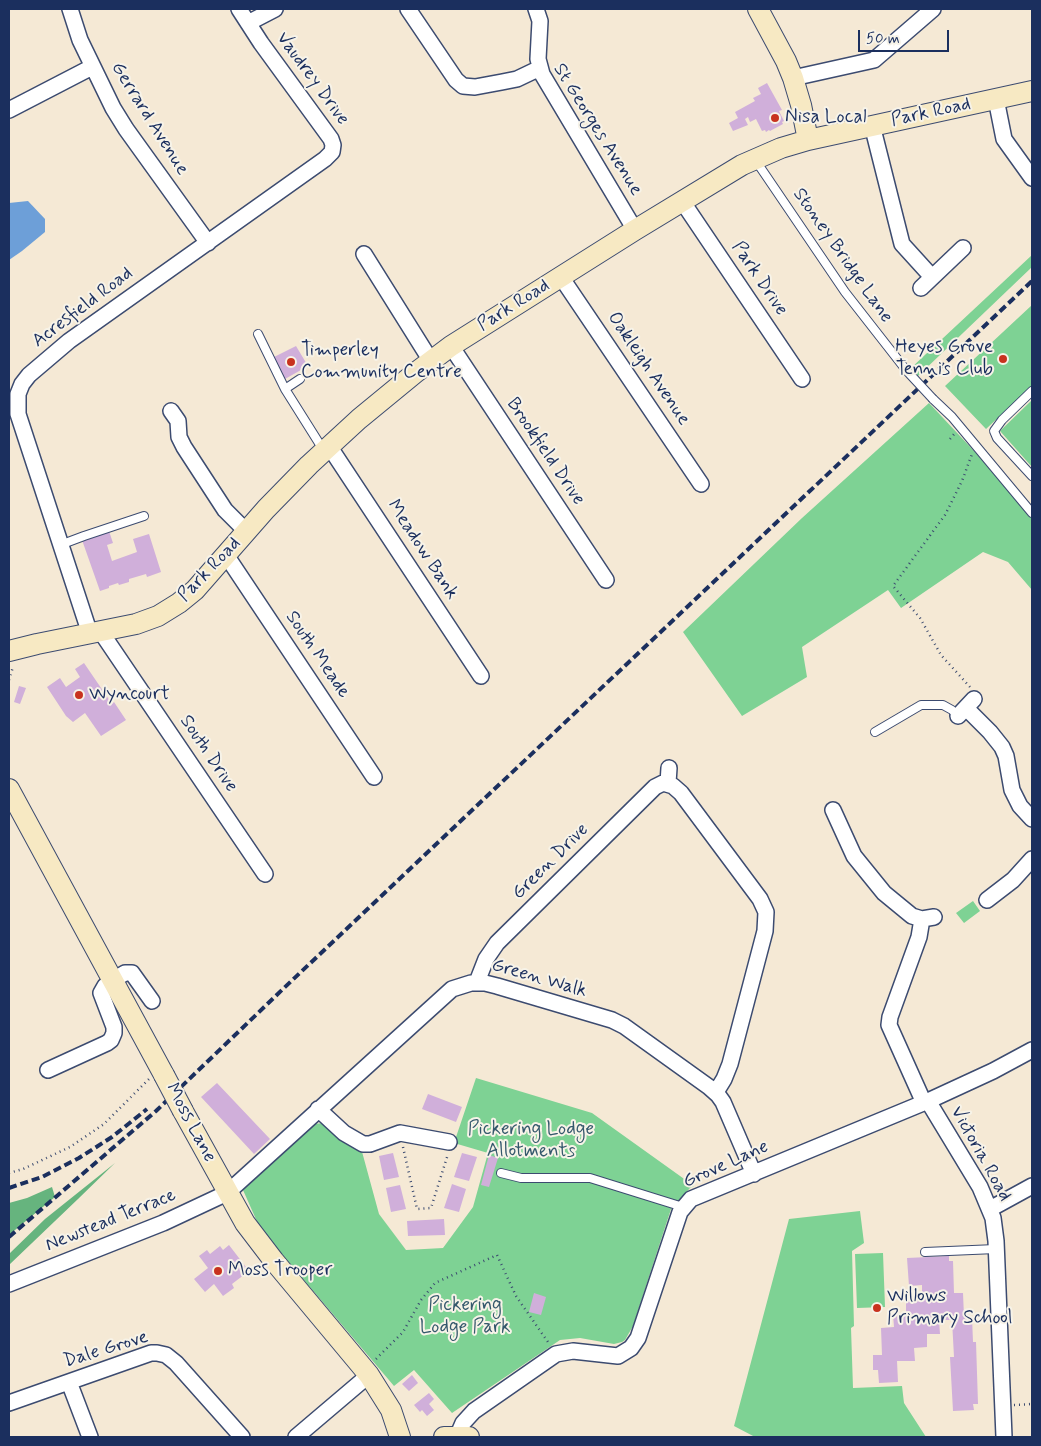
<!DOCTYPE html>
<style>
body{margin:0}
#map{position:relative;width:1041px;height:1446px;overflow:hidden;background:#f5e9d5;font-family:Mynerve,sans-serif}
canvas{display:block}
.frame{position:absolute;inset:0;border:10px solid #1b2f5e;pointer-events:none}
.scale{position:absolute;left:858px;top:30px;width:91px;height:22px;box-sizing:border-box;border:2px solid #1b2f5e;border-top:0;padding-left:6px;font-size:15px;line-height:18px;white-space:nowrap;color:#1b2f5e;-webkit-text-stroke:4px #f7f3e8;paint-order:stroke}
</style>
<div id="map">
<canvas width="1041" height="1446"></canvas>
<div class="frame"></div>
<div class="scale">50 m</div>
</div>
<script>
const c = document.querySelector('canvas').getContext('2d');
c.lineJoin = 'round';
function paint(path, color) {
  c.fillStyle = color;
  c.fill(path, 'evenodd');
}
function toPath(rows) {
  const path = new Path2D();
  for (const r of rows) {
    path.moveTo(r[0], r[1]);
    for (let i = 2; i < r.length; i += 2) path.lineTo(r[i], r[i + 1]);
  }
  return path;
}
function stroke(path, color, width, dash) {
  c.strokeStyle = color;
  c.lineWidth = width;
  c.lineCap = dash ? 'butt' : 'round';
  c.setLineDash(dash || []);
  c.stroke(path);
}
function drawText(font, color, halo, rows, align = 'center') {
  c.font = font + ' Mynerve,sans-serif';
  c.lineWidth = 4;
  c.setLineDash([]);
  c.textBaseline = 'middle';
  c.strokeStyle = halo;
  c.fillStyle = color;
  for (const [text, x, y, turn = 0] of rows) {
    c.save();
    c.translate(x, y);
    c.rotate((+turn || 0) * Math.PI / 180);
    c.textAlign = isNaN(turn) ? turn : align;
    if (halo) c.strokeText(text, 0, 0);
    c.fillText(text, 0, 0);
    c.restore();
  }
}
const green = toPath([
 [1032,255,1032,267,918,376,911,368],
 [1032,305,1032,386,986,429,945,386],
 [1032,400,1032,467,1000,431],
 [929,403,975,452,1032,518,1032,590,1008,562,983,552,901,608,888,590,802,647,807,677,742,716,683,632,802,518],
 [973,901,980,911,964,923,956,913],
 [476,1078,592,1113,694,1186,690,1188,671,1209,633,1326,625,1340,622,1342,614,1344,580,1338,560,1340,452,1413,414,1370,394,1386,269,1239,259,1226,243,1190,315,1124,322,1123,361,1148,379,1214,406,1250,443,1248,473,1207,488,1153,454,1143],
 [860,1211,864,1243,852,1251,854,1326,851,1328,853,1388,902,1386,904,1403,926,1437,755,1437,734,1426,789,1219],
 [883,1253,885,1307,857,1308,855,1254]
]);
const forest = toPath([
 [115,1163,78,1199,9,1265,9,1254,45,1219],
 [52,1187,55,1197,9,1235,9,1203,27,1198]
]);
const water = toPath([
 [28,201,45,219,45,232,22,251,9,260,9,203]
]);
const building = toPath([
 [767,83,782,110,779,111,784,121,782,122,783,124,770,131,769,130,766,132,765,130,762,131,756,119,750,122,748,117,745,119,748,125,733,131,729,123,738,118,735,112,755,101,753,98,761,94,758,88],
 [296,346,308,366,285,379,274,357],
 [109,531,113,543,107,545,112,561,137,552,133,539,149,534,161,572,147,577,146,574,129,579,129,582,119,585,118,583,109,586,109,588,100,591,82,540],
 [84,663,112,704,114,702,126,720,101,736,85,713,73,722,66,716,47,687,60,678,66,687,80,677,75,669],
 [19,686,26,688,20,704,14,702],
 [217,1083,270,1139,254,1154,201,1097],
 [428,1094,462,1107,456,1122,422,1109],
 [393,1153,399,1177,384,1180,379,1156],
 [462,1153,477,1157,469,1181,454,1177],
 [489,1155,498,1158,489,1187,481,1185],
 [452,1184,466,1189,459,1212,444,1208],
 [400,1185,406,1209,391,1212,386,1188],
 [444,1219,445,1235,408,1236,407,1221],
 [229,1245,249,1271,232,1284,234,1288,223,1296,214,1284,205,1292,194,1279,208,1268,199,1256,207,1250,210,1254,220,1246,223,1250],
 [949,1256,949,1261,953,1261,954,1293,963,1293,964,1317,972,1317,973,1342,976,1342,978,1404,973,1404,974,1410,953,1411,950,1357,954,1357,952,1320,939,1320,940,1334,927,1334,927,1347,914,1348,915,1361,897,1361,898,1382,879,1383,878,1370,873,1370,873,1355,882,1355,881,1328,894,1327,893,1314,906,1314,906,1301,919,1300,919,1293,922,1293,922,1285,909,1286,907,1258],
 [534,1293,546,1297,541,1315,529,1312],
 [412,1375,418,1383,409,1391,402,1384],
 [429,1393,434,1399,429,1404,434,1410,427,1416,422,1410,420,1412,414,1405]
]);
const path = toPath([
 [950,439,955,433],
 [9,680,13,667],
 [970,687,941,655,920,618,893,586,945,515,962,481,972,454],
 [403,1147,417,1209,431,1208,448,1154],
 [9,1173,23,1169,70,1147,104,1124,149,1079],
 [376,1359,403,1332,421,1300,435,1283,497,1255,516,1296,550,1345],
 [1014,1405,1032,1404]
]);
const lane = toPath([
 [756,161,845,292,906,370],
 [258,334,285,389,324,451],
 [285,389,300,379],
 [1032,391,1002,420,994,431,997,438,1032,476],
 [933,399,952,417,1032,513],
 [60,545,84,536,144,516],
 [875,732,921,705,943,705,952,710,958,716],
 [501,1173,521,1178,590,1178,683,1207],
 [925,1252,996,1249]
]);
const street = toPath([
 [70,9,80,40,113,108,126,129,208,243],
 [408,9,456,80,463,86,475,87,502,82,517,79,540,68],
 [536,9,540,21,538,59,542,74,635,230],
 [248,23,275,9],
 [793,78,874,60,933,9],
 [996,99,1004,139,1032,178],
 [9,110,92,67],
 [872,125,902,244,932,277],
 [682,201,802,379],
 [364,254,431,361],
 [561,277,701,484],
 [921,288,963,248],
 [451,346,606,580],
 [171,411,178,421,179,437,184,447,225,510,247,532],
 [329,446,481,676],
 [226,555,374,777],
 [101,632,265,874],
 [90,634,18,414,18,394,22,384,29,375,69,341,325,159,332,152,333,145,331,139,261,43,239,9],
 [966,708,990,732,1002,747,1006,756,1012,790,1020,806,1032,819],
 [958,716,974,699],
 [668,783,669,768],
 [833,810,854,856,884,893,912,916,922,919,934,917],
 [987,900,1013,880,1032,859],
 [922,919,919,937,890,1017,889,1025,924,1103],
 [477,982,486,959,497,943,655,787,663,783,673,786,681,793,760,899,766,912,765,931,730,1064,724,1079,716,1092],
 [48,1070,107,1043,111,1040,114,1033,114,1027,101,993,105,986,113,980,125,973,132,973,152,1001],
 [928,1101,980,1187,993,1218,996,1241,1004,1437],
 [318,1109,344,1133,363,1144,370,1144,400,1133,449,1142],
 [990,1209,1032,1186],
 [9,1284,163,1223,227,1193,452,989,471,983,485,983,497,986,612,1020,624,1026,709,1087,718,1095,723,1102,754,1174],
 [69,1382,90,1437],
 [9,1403,151,1353,157,1353,166,1355,176,1363,242,1437],
 [296,1437,369,1375],
 [457,1437,463,1423,474,1411,556,1354,573,1351,618,1356,631,1348,638,1338,680,1212,691,1199,928,1101,993,1071,1032,1050]
]);
const secondary = toPath([
 [758,9,786,61,793,78,801,105,808,140],
 [9,651,37,644,136,624,158,616,179,603,195,590,266,509,309,465,359,419,415,373,451,346,635,230,742,165,781,148,808,140,1032,91],
 [9,789,164,1075],
 [183,1111,245,1223,274,1261,369,1375,391,1410,400,1437],
 [444,1437,469,1437]
]);
const rail = toPath([
 [9,1188,42,1177,79,1158,112,1137,147,1109],
 [9,1237,156,1111,284,988,1032,281]
]);
const laneBridge = toPath([
 [906,370,933,399]
]);
const secondaryBridge = toPath([
 [164,1075,183,1111]
]);
const markers = [
 [775,118,5,"#c8321e"],
 [1003,359,5,"#c8321e"],
 [291,362,5,"#c8321e"],
 [79,695,5,"#c8321e"],
 [218,1271,5,"#c8321e"],
 [877,1308,5,"#c8321e"]
];
const streetNames = [
 ["Vaudrey Drive",312,79,54],
 ["Park Road",931,113,-12],
 ["Gerrard Avenue",149,119,58],
 ["St Georges Avenue",597,130,58],
 ["Stoney Bridge Lane",842,256,55],
 ["Park Drive",759,279,56],
 ["Park Road",514,306,-32],
 ["Acresfield Road",83,308,-37],
 ["Oakleigh Avenue",648,369,56],
 ["Brookfield Drive",545,452,56],
 ["Meadow Bank",422,550,57],
 ["Park Road",210,570,-46],
 ["South Meade",317,655,56],
 ["South Drive",208,754,56],
 ["Green Drive",551,862,-45],
 ["Green Walk",539,979,16],
 ["Moss Lane",190,1123,62],
 ["Victoria Road",980,1154,61],
 ["Grove Lane",726,1165,-24],
 ["Newstead Terrace",111,1221,-22],
 ["Dale Grove",106,1350,-17]
];
const poiNames = [
 ["Nisa Local",785,118],
 ["Heyes Grove",993,348,"right"],
 ["Tennis Club",993,370,"right"],
 ["Timperley",301,351],
 ["Community Centre",301,373],
 ["Wyncourt",89,695],
 ["Moss Trooper",228,1271],
 ["Willows",887,1297],
 ["Primary School",887,1319]
];
const parkNames = [
 ["Pickering Lodge",531,1130],
 ["Allotments",531,1152],
 ["Pickering",465,1306],
 ["Lodge Park",465,1328]
];
paint(green, '#7ed294');
paint(forest, '#66b47e');
paint(water, '#6d9fd8');
paint(building, '#d0afda');
stroke(lane, '#3c4b70', 10);
stroke(street, '#3c4b70', 18);
stroke(secondary, '#3c4b70', 22);
stroke(path, '#3c4b70', 2.5, [1, 4]);
stroke(lane, '#fff', 8);
stroke(street, '#fff', 15);
stroke(secondary, '#f7e9c3', 20);
stroke(rail, '#1b2f5e', 4, [8, 4]);
stroke(laneBridge, '#3c4b70', 10, []);
stroke(secondaryBridge, '#3c4b70', 22, []);
stroke(laneBridge, '#fff', 8);
stroke(secondaryBridge, '#f7e9c3', 20);
for (const [x, y, r, color] of markers) {
  const dot = new Path2D();
  dot.arc(x, y, r, 0, 2 * Math.PI);
  c.fillStyle = color;
  c.fill(dot);
  stroke(dot, '#f7f3e8', 2);
}
drawText('19px', '#1b2f5e', '#f7f3e8', streetNames);
drawText('19px', '#1b2f5e', '#f7f3e8', poiNames, 'left');
drawText('19px', '#34586c', '#f7f3e8', parkNames);
</script>
